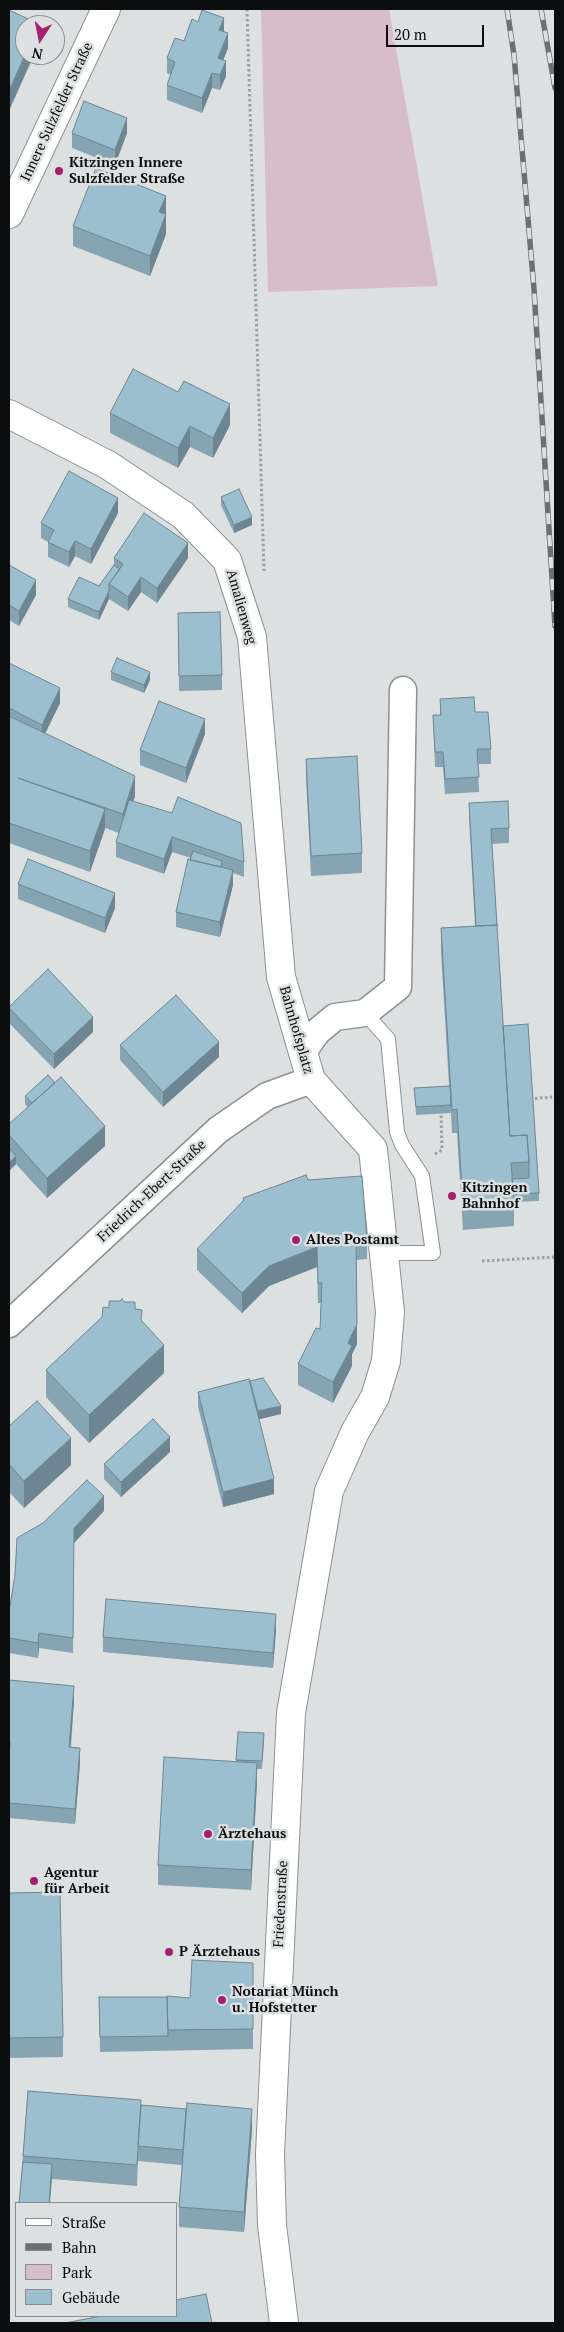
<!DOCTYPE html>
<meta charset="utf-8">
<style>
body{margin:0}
#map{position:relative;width:564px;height:2332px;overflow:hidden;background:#dde0e1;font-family:"PT Serif",serif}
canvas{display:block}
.frame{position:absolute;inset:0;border:10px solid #0c0d0e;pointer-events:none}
.legend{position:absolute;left:15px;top:2202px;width:162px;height:115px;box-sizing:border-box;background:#dde0e1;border:1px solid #898c8d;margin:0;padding:6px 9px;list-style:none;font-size:15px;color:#0c0d0e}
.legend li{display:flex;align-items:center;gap:10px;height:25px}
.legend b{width:25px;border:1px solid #898c8d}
.north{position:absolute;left:15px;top:15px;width:50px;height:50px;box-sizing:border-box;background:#dde0e1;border:1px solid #898c8d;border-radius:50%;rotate:191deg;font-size:14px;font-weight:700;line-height:20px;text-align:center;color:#0c0d0e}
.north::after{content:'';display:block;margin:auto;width:18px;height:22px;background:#a5216e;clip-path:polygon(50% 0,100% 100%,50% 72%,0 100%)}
.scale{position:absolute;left:386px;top:25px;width:98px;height:22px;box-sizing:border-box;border:2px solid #0c0d0e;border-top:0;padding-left:6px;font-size:15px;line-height:18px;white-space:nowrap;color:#0c0d0e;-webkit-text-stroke:4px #dde0e1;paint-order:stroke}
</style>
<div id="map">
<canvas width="564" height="2332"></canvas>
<div class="frame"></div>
<ul class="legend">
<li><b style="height:6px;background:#fff"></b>Straße</li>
<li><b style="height:6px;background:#6c6e6f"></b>Bahn</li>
<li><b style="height:14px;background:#d7bdc8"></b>Park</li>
<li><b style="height:14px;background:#9cbfcf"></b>Gebäude</li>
</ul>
<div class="north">N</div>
<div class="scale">20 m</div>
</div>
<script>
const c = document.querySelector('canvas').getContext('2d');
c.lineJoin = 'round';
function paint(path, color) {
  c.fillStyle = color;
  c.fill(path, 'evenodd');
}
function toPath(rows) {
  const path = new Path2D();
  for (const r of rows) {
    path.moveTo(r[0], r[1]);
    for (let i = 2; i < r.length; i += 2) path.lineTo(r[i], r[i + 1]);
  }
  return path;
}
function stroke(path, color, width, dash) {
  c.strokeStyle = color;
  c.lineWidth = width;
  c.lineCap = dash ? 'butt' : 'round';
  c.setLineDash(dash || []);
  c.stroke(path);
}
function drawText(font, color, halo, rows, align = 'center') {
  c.font = font + ' "PT Serif",serif';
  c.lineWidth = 5;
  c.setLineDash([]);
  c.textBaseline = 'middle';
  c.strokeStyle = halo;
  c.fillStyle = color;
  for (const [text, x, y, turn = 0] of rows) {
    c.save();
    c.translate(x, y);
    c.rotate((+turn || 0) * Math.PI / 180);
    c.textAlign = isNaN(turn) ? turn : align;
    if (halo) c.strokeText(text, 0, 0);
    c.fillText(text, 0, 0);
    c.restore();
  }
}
const green = toPath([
 [261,9,389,9,438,286,268,292]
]);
const path = toPath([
 [247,9,264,571],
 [530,1099,552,1097],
 [435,1154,442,1150,441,1110],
 [482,1261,555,1257]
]);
const service = toPath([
 [365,1013,388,1039,397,1132,402,1145,422,1176,433,1253,384,1253]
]);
const minor = toPath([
 [303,1052,317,1032,335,1017,365,1013,398,987,403,690],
 [9,1324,218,1130,267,1096,311,1080]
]);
const tertiary = toPath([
 [9,214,106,9],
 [9,414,108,465,183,515,227,560,252,637,281,977,311,1080,373,1149,390,1312,386,1361,375,1397,355,1432,329,1491,291,1713,270,2154,272,2225,284,2323]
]);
const rail = toPath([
 [507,9,514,55,534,289,555,626],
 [541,9,555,88]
]);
const wall = toPath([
 [224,32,228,48,223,60,226,76,220,90,212,88,202,113,167,100,167,85,171,75,167,73,167,58,184,41],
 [72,133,127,133,115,165,72,148],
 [166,196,166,234,150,276,73,246,73,226],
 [178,392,230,425,213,458,190,447,178,468,110,433,110,413],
 [221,497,252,525,234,533,221,505],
 [118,513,91,564,75,556,69,567,48,557,48,542,41,538,41,523],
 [114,558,188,558,157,603,141,592,128,611,109,599,99,620,68,607,68,599,99,586,114,565],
 [9,565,36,595,19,626,9,620],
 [178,628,222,675,222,690,179,691],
 [9,663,60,703,45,733,135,796,133,802,244,862,244,877,233,873,233,885,220,937,176,927,176,912,191,858,172,852,164,874,116,857,116,842,119,833,105,828,90,872,9,843],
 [111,672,150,680,144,693,111,680],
 [440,699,475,712,491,749,491,764,478,764,479,792,445,794,443,767,435,767,433,715,440,715],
 [205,734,186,783,140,765,140,750],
 [306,759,362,853,362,873,311,876,306,779],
 [469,803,509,828,509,843,492,844,503,1026,539,1193,539,1201,514,1202,514,1226,463,1230,457,1133,452,1133,451,1113,416,1115,414,1088,449,1086,441,952,441,928,475,926,469,818],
 [18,884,115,908,105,933,18,899],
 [9,1007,93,1032,54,1069,9,1023],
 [120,1045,219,1057,163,1107,120,1060],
 [25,1096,105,1146,47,1198,16,1164,9,1171,9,1124,28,1107,25,1104],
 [308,1180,367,1239,367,1259,356,1260,357,1344,352,1354,352,1366,333,1403,298,1385,298,1364,320,1329,321,1303,318,1303,317,1267,269,1286,242,1313,197,1270,197,1249,243,1202,243,1198],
 [124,1302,135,1309,142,1321,164,1373,89,1443,46,1397,46,1370,102,1317,109,1308],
 [250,1381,281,1414,259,1419,274,1494,223,1507,198,1407,198,1392],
 [9,1426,71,1465,24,1508,9,1492],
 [170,1452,121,1497,104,1479,104,1464],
 [104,1511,74,1543,73,1653,39,1648,38,1658,9,1653,9,1612,15,1575],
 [276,1629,273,1668,103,1652,103,1637],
 [9,1680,74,1701,71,1747,80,1763,75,1824,9,1818],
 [238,1732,264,1741,262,1769,257,1769,257,1783,251,1890,158,1885,158,1865,236,1761],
 [9,1893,63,2037,63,2057,9,2058],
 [253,1963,253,2049,100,2052,99,1997,190,1998],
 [28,2091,141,2106,252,2129,244,2232,179,2227,179,2207,182,2165,138,2161,137,2186,52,2179,19,2203]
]);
const shadedWall = toPath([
 [224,18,224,33,219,30],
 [228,33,228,48,218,73,218,58],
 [25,55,34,55,9,111,9,91],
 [226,61,226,76,220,90,220,75],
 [212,73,212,88,202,113,202,98],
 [127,118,127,133,115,165,115,150],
 [166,196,166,234,150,276,150,256,159,212],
 [230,404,230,425,213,458,213,438],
 [190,426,190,447,178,468,178,448],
 [118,498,118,513,91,564,91,549],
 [252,517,252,525,234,533,234,525],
 [75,541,75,556,69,567,69,552],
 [188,543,188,558,157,603,157,588],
 [141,577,141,592,128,611,128,597],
 [36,580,36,595,19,626,19,611],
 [109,591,109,599,99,620,99,612],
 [150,672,150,680,144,693,144,685],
 [60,688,60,703,42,740,42,725],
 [205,719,205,734,186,783,186,768],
 [135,776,135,796,123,834,123,814],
 [105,809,105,829,90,872,90,851],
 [172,837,172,852,164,874,164,859],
 [233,870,233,885,220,937,220,922],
 [115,893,115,908,105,933,105,918],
 [93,1017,93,1032,54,1069,54,1054],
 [219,1042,219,1057,163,1107,163,1092],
 [105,1126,105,1146,47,1198,47,1178],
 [16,1156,16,1164,9,1171,9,1163],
 [317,1247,317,1267,269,1286,242,1313,242,1293,269,1266],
 [357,1324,357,1344,352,1354,352,1366,333,1403,333,1382,348,1343],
 [164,1345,164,1373,89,1443,89,1415],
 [281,1406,281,1414,256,1420,256,1412],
 [170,1437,170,1452,121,1497,121,1482],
 [71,1438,71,1465,24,1508,24,1481],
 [274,1479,274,1494,223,1507,223,1492],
 [104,1496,104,1511,74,1543,73,1653,74,1528],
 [276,1614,276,1629,273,1668,273,1653],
 [39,1633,39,1648,38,1658,38,1643],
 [74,1686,74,1701,69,1762,69,1747],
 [80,1748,80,1763,75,1824,75,1809],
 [257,1763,257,1783,251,1890,251,1870],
 [252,2109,252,2129,244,2232,244,2212],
 [52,2164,52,2179,50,2203,49,2203]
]);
const building = toPath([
 [9,10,39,24,39,25,25,25,25,55,9,91,9,10],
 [202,10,224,18,219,30,228,33,218,58,226,61,220,75,212,73,202,98,167,85,175,62,167,58,175,38,184,41,192,19,198,22,202,10],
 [84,101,127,118,115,150,72,133,84,101],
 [96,168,166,196,159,212,166,214,150,256,73,226,96,168],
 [133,369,178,392,184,381,230,404,213,438,190,426,178,448,110,413,133,369],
 [69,471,118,498,91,549,75,541,69,552,48,542,54,530,41,523,69,471],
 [239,489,252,517,234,525,221,497,239,489],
 [144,513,188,543,157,588,141,577,128,597,109,584,123,564,114,558,144,513],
 [9,565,36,580,19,611,9,605,9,565],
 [114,565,120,569,109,584,109,591,99,612,68,599,79,577,99,586,114,565],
 [220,612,222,675,179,676,178,613,220,612],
 [117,658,150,672,144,685,111,672,117,658],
 [9,663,60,688,42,725,9,708,9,663],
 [474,697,475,712,488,712,491,749,477,749,479,777,445,779,443,752,435,752,433,715,441,715,440,699,474,697],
 [159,701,205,719,186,768,140,750,159,701],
 [9,716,135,776,123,814,18,778,105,809,90,851,9,823,9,716],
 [357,756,362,853,311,856,306,759,357,756],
 [178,797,241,823,244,862,172,837,164,859,116,842,129,800,172,813,178,797],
 [508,801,509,828,491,829,497,925,476,926,469,803,508,801],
 [193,851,222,861,221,867,190,860,193,851],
 [28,859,115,893,105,918,18,884,28,859],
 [188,859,233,870,220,922,176,912,188,859],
 [497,925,510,1136,527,1135,529,1162,511,1163,514,1202,463,1206,457,1109,452,1110,441,928,497,925],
 [48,969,93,1017,54,1054,9,1008,9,1007,48,969],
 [176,995,219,1042,163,1092,120,1045,176,995],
 [528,1024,539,1193,513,1194,512,1179,529,1178,529,1162,527,1135,510,1136,503,1026,528,1024],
 [48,1075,55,1083,32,1103,25,1096,48,1075],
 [61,1077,105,1126,47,1178,9,1135,9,1124,61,1077],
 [450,1086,451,1105,416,1107,414,1088,450,1086],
 [9,1148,16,1156,9,1163,9,1148],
 [306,1175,308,1180,362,1176,367,1239,356,1239,357,1324,348,1343,352,1346,333,1382,298,1364,316,1328,320,1329,322,1283,318,1283,317,1247,269,1266,242,1293,197,1249,244,1200,243,1198,306,1175],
 [122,1299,124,1302,135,1302,135,1309,142,1310,141,1320,164,1345,89,1415,46,1370,102,1317,103,1307,109,1308,109,1301,120,1301,122,1299],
 [263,1378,281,1406,258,1411,250,1381,263,1378],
 [249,1379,274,1479,223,1492,198,1392,249,1379],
 [37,1401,71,1438,24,1481,9,1464,9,1426,37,1401],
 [153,1419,170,1437,121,1482,104,1464,153,1419],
 [87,1480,104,1496,74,1528,73,1638,39,1633,38,1643,9,1638,9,1612,15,1575,17,1538,43,1523,87,1480],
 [106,1599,276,1614,273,1653,103,1637,106,1599],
 [9,1680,74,1686,69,1747,80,1748,75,1809,9,1803,9,1761,10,1742,9,1742,9,1680],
 [238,1732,264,1733,262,1761,236,1760,238,1732],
 [164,1757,257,1763,251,1870,158,1865,164,1757],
 [60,1892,63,2037,9,2038,9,1893,60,1892],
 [192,1960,253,1963,253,2029,168,2030,167,1996,190,1998,192,1960],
 [99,1997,167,1997,168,2036,100,2037,99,1997],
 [28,2091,141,2100,137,2165,23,2156,28,2091],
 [187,2103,252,2109,244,2212,179,2207,187,2103],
 [141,2105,186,2109,183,2150,138,2146,141,2105],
 [23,2162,52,2164,49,2203,19,2203,23,2162],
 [206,2294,212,2323,65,2323,101,2316,176,2316,176,2300,206,2294]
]);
const markers = [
 [59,171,5,"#a5216e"],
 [452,1196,5,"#a5216e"],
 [296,1240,5,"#a5216e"],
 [208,1834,5,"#a5216e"],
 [34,1881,5,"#a5216e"],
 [169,1952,5,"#a5216e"],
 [222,2000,5,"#a5216e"]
];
const streetNames = [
 ["Innere Sulzfelder Straße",57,112,-65],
 ["Amalienweg",241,607,74],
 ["Bahnhofsplatz",296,1030,74],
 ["Friedrich-Ebert-Straße",152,1191,-43],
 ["Friedenstraße",281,1904,-87]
];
const poiNames = [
 ["Kitzingen Innere",69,163],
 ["Sulzfelder Straße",69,179],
 ["Kitzingen",462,1188],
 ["Bahnhof",462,1204],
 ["Altes Postamt",306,1240],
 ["Ärztehaus",218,1834],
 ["Agentur",44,1873],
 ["für Arbeit",44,1889],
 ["P Ärztehaus",179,1952],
 ["Notariat Münch",232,1992],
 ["u. Hofstetter",232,2008]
];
paint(green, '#d7bdc8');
stroke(service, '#8d9092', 16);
stroke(minor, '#8d9092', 29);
stroke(tertiary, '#8d9092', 30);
stroke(path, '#9c9e9f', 3, [2.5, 2.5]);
stroke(service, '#fff', 14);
stroke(minor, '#fff', 26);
stroke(tertiary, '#fff', 28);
stroke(rail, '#6c6e6f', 5.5);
stroke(rail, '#dde0e1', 4, [11]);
paint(wall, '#86a4b2');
paint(shadedWall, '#6d8691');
paint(building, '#9cbfcf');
stroke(building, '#6d8691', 1);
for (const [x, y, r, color] of markers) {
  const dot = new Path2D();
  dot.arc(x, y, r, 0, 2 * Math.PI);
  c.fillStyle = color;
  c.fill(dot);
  stroke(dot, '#dde0e1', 2);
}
drawText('14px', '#0c0d0e', '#dde0e1', streetNames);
drawText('bold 14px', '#0c0d0e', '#dde0e1', poiNames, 'left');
</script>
